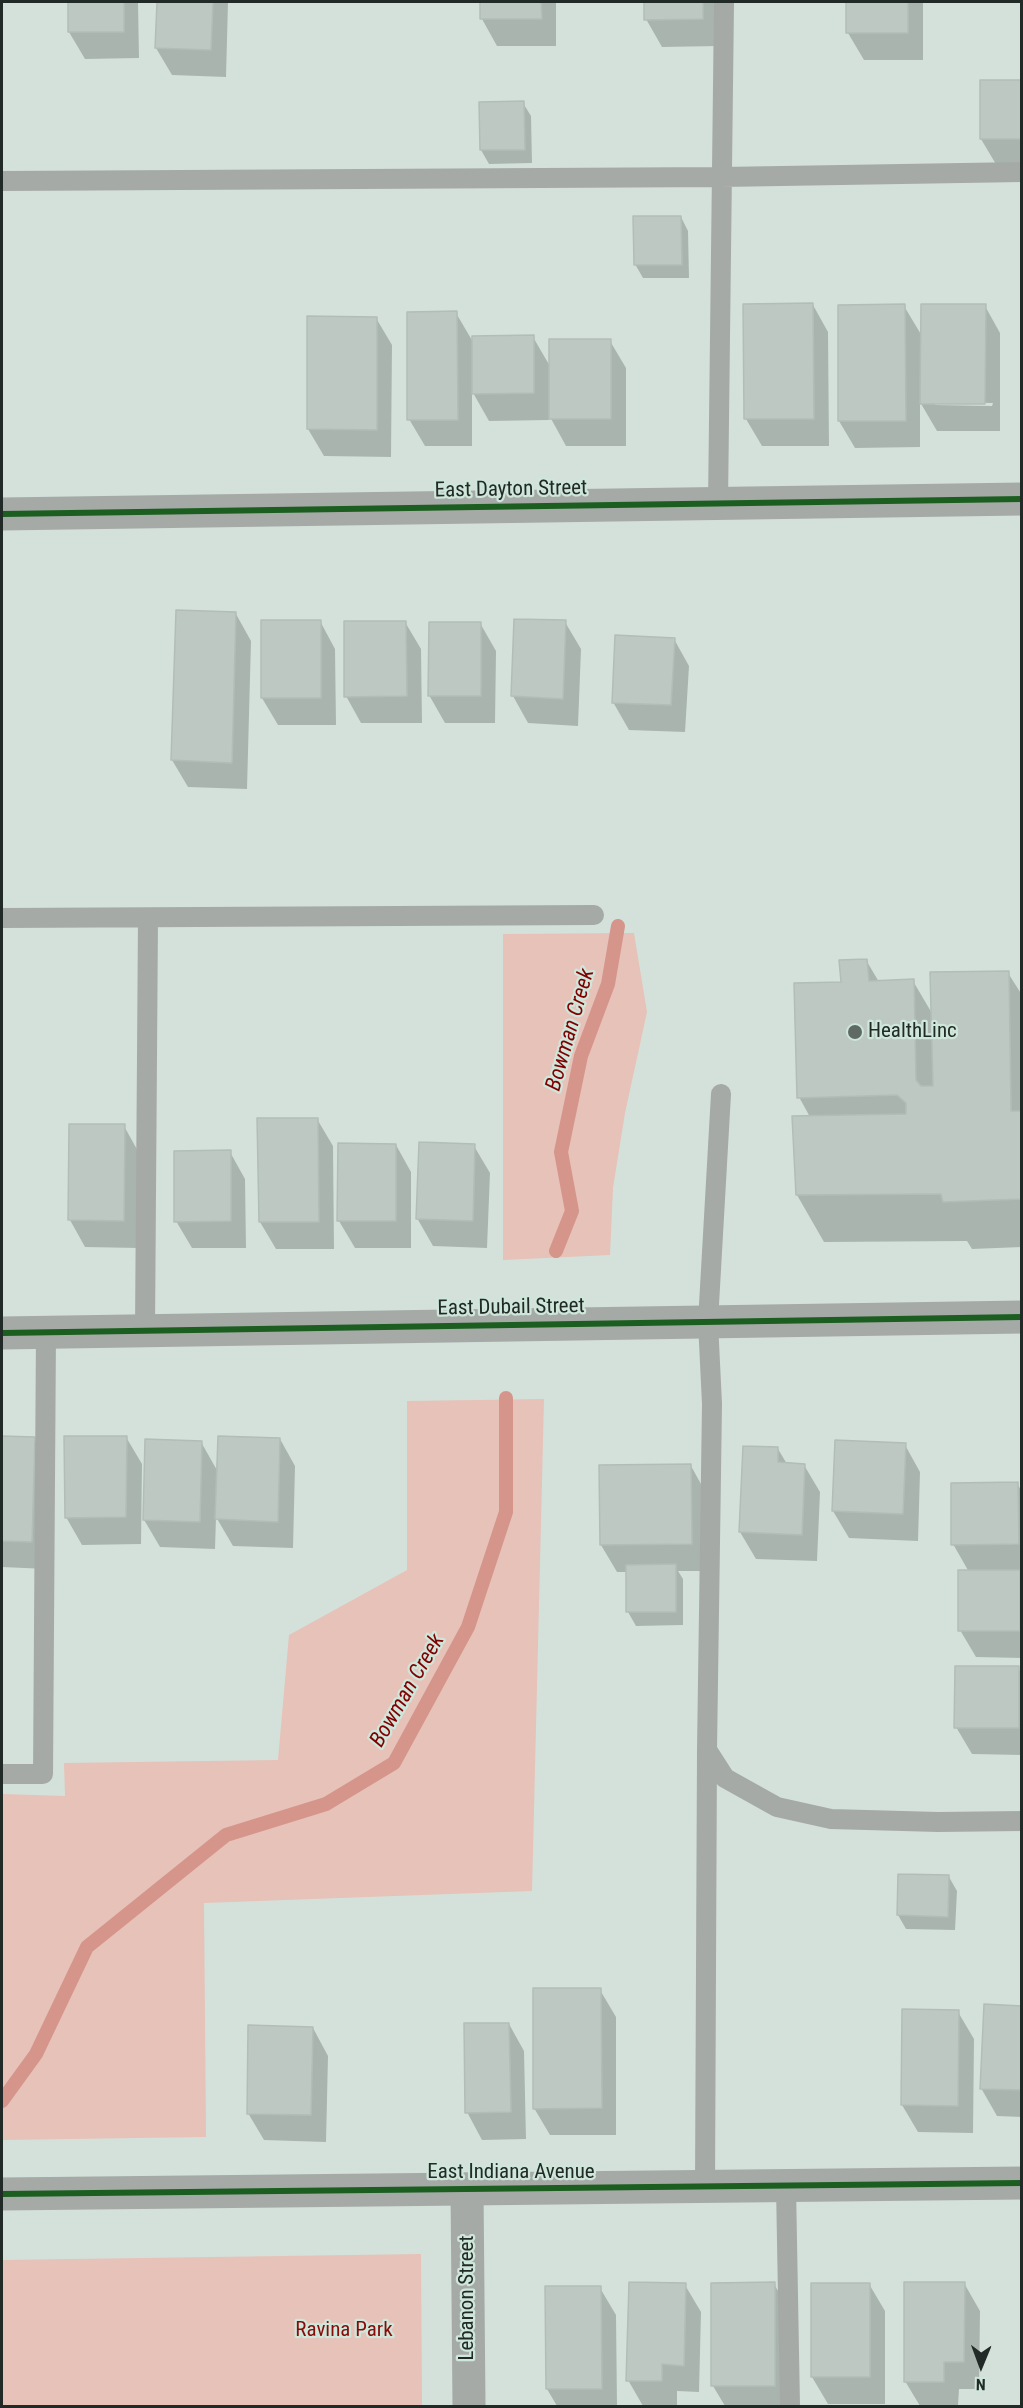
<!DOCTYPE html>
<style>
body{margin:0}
#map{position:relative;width:1023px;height:2408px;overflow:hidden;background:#d4e1da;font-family:"Roboto Condensed",sans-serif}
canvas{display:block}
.frame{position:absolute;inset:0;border:3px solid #212a26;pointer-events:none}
.north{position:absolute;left:951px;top:2336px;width:60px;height:60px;-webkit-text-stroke:4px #cfe6da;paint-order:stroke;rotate:181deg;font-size:16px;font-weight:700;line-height:24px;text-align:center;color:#212a26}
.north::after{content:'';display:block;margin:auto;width:21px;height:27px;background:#212a26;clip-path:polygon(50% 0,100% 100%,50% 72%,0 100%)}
</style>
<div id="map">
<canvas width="1023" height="2408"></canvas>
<div class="frame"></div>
<div class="north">N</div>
</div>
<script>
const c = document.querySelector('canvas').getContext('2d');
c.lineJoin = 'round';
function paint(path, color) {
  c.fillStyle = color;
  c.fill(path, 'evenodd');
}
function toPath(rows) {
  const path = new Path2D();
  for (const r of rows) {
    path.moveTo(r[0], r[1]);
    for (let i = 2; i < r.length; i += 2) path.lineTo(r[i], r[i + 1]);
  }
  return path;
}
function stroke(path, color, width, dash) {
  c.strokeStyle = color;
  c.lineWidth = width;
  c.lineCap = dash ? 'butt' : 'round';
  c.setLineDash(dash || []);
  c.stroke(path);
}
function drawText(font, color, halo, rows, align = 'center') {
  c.font = font + ' "Roboto Condensed",sans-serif';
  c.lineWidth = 4.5;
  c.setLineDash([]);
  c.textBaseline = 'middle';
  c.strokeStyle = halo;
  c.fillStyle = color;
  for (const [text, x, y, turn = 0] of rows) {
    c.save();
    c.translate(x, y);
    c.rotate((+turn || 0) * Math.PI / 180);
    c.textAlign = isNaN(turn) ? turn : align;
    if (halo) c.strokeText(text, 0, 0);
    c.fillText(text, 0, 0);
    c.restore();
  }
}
const green = toPath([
 [634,933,647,1012,625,1113,613,1188,610,1255,503,1260,503,934],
 [544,1399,532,1891,204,1903,206,2137,2,2140,2,1794,65,1796,64,1763,278,1760,289,1635,407,1570,407,1401],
 [421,2254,422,2406,2,2406,2,2260]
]);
const shadow = toPath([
 [69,2,138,2,139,58,85,59,69,32],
 [158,2,228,2,226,77,172,75,156,48],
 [482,2,556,2,556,46,497,46,482,19],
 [646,2,718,2,718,46,662,47,646,19],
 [848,2,923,2,923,60,864,60,848,33],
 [1022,82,1022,166,997,166,981,139],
 [523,103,531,116,532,163,489,164,481,150],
 [681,217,688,231,689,278,643,278,635,264],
 [813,305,828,332,829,446,762,446,746,419],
 [904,306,922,336,985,306,1000,333,1000,431,937,431,920,402,920,447,855,448,839,421],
 [935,402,993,403,992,406,935,405],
 [456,313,473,342,533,337,551,368,610,341,626,368,626,446,566,446,549,415,549,420,489,421,472,391,472,446,425,446,409,419],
 [376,318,392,345,391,457,324,456,308,429],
 [236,614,251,641,247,789,188,787,172,760],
 [515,620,565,622,581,649,578,726,528,723,513,696],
 [320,621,335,649,336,725,278,725,262,698],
 [405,622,421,649,422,723,361,723,346,696],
 [480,623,496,651,495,723,445,723,429,695],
 [674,639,689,666,685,732,629,730,613,702],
 [866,960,879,982,913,981,933,1015,1008,973,1022,995,1022,1247,972,1249,967,1241,824,1242,797,1195,810,1117,799,1097,842,983],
 [317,1119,333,1146,334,1249,276,1249,260,1222],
 [70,1126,124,1126,139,1153,139,1248,85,1247,70,1220],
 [396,1145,411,1172,411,1248,355,1248,339,1221],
 [474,1146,490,1173,487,1248,433,1246,417,1218],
 [230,1152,245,1179,246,1248,192,1248,176,1221],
 [126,1437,142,1464,141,1544,82,1545,66,1517],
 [2,1438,34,1439,50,1466,47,1569,2,1567],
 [280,1439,295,1466,293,1548,233,1546,216,1517,215,1549,160,1547,143,1518,201,1442,218,1472],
 [905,1445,920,1472,918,1541,849,1538,833,1511],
 [778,1449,787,1464,804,1465,820,1492,817,1561,756,1559,740,1532],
 [691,1466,706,1493,707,1571,678,1571,683,1579,683,1625,636,1626,628,1612,628,1572,617,1572,601,1545],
 [1017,1484,1022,1491,1022,1571,1019,1571,1022,1575,1022,1658,976,1657,960,1630,969,1572,953,1544],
 [1018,1668,1022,1674,1022,1755,972,1754,956,1727],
 [949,1877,957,1891,955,1930,906,1929,898,1915],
 [600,1990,616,2017,616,2135,550,2135,534,2108],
 [1022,2007,1022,2117,997,2116,981,2088],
 [958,2012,974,2039,973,2133,918,2132,902,2105],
 [509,2024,524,2051,526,2139,482,2140,467,2112],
 [313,2028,328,2056,326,2142,264,2140,248,2113],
 [964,2283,980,2311,979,2389,959,2389,958,2406,920,2406,905,2381],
 [774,2284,790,2311,790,2406,725,2406,713,2386],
 [869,2284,885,2311,885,2404,828,2404,812,2377],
 [685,2285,701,2312,699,2392,677,2391,677,2406,643,2406,628,2380],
 [600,2288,616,2315,617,2406,557,2406,547,2389]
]);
const stream = toPath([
 [556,1251,572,1211,561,1152,581,1056,608,984,618,926],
 [2,2101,36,2054,87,1947,226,1835,326,1804,394,1763,468,1627,506,1512,506,1398]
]);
const building = toPath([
 [68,2,124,2,124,32,68,32,68,2],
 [157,2,213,2,211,50,155,48,157,2],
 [480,2,541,2,542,19,480,19,480,2],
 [644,2,703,2,703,19,644,20,644,2],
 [846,2,908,2,908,33,846,33,846,2],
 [980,80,1022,80,1022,139,980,139,980,80],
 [524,101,525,150,480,150,479,102,524,101],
 [633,216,681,216,682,265,634,265,633,216],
 [813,303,814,419,744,419,743,304,813,303],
 [905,304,906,421,838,421,838,305,905,304],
 [921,304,986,304,985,404,920,404,921,304],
 [457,311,458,420,407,420,407,312,457,311],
 [307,316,377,317,377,430,307,429,307,316],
 [534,335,534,393,472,394,472,336,534,335],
 [549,339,611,339,611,419,549,419,549,339],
 [176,610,236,612,232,763,171,760,176,610],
 [514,619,566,620,563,699,511,696,514,619],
 [261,620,321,620,321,698,261,698,261,620],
 [344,621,406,621,407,696,344,697,344,621],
 [429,622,481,622,481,696,428,696,429,622],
 [615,635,675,638,671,705,612,703,615,635],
 [867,959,869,981,914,979,916,1080,921,1086,933,1086,930,972,1009,971,1011,1111,1022,1111,1022,1199,943,1202,941,1194,796,1195,792,1116,906,1114,906,1103,897,1095,797,1098,794,983,841,982,839,960,867,959],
 [257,1118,318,1118,319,1222,259,1222,257,1118],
 [69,1124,125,1124,124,1221,68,1220,69,1124],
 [419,1142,475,1144,473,1221,416,1219,419,1142],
 [338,1143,396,1144,396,1221,337,1221,338,1143],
 [231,1150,231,1221,174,1222,174,1151,231,1150],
 [2,1436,35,1437,32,1542,2,1541,2,1436],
 [64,1436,127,1436,126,1517,65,1518,64,1436],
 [218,1436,280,1438,278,1522,215,1519,218,1436],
 [145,1439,202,1441,200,1522,143,1520,145,1439],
 [835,1440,906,1443,903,1514,832,1511,835,1440],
 [743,1446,778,1447,778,1462,805,1464,802,1535,739,1532,743,1446],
 [691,1464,692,1544,600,1545,599,1465,691,1464],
 [1018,1482,1019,1544,951,1545,951,1483,1018,1482],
 [676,1564,676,1612,626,1612,626,1565,676,1564],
 [958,1570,1020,1570,1020,1631,958,1631,958,1570],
 [955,1666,1019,1666,1019,1728,954,1728,955,1666],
 [898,1874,949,1875,948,1917,897,1915,898,1874],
 [533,1988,601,1988,602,2108,533,2109,533,1988],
 [984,2004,1022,2006,1022,2090,980,2089,984,2004],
 [902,2009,959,2010,958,2106,901,2105,902,2009],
 [464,2023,509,2023,511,2112,465,2113,464,2023],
 [248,2025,313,2027,311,2115,247,2114,248,2025],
 [629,2282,686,2283,684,2366,662,2364,662,2381,626,2381,629,2282],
 [775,2282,775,2386,711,2386,711,2283,775,2282],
 [904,2282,965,2282,964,2362,944,2362,944,2382,904,2382,904,2282],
 [811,2283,870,2283,870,2377,811,2377,811,2283],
 [545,2286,601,2286,602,2389,546,2389,545,2286]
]);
const service = toPath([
 [2,181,721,177,1022,172],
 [718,504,724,2],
 [2,918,594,915],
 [145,1330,148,918],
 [707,1750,725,1778,777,1807,831,1819,938,1822,1022,1821],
 [2,1774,43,1774,46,1332],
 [786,2186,790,2406],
 [705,2188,707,1750,712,1404,708,1322,721,1094]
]);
const minor = toPath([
 [2,514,1022,499],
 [2,1333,1022,1317],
 [467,2189,469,2406]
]);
const tertiary = toPath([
 [2,2194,1022,2183]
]);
const cycleway = toPath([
 [2,514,1022,499],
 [2,1333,1022,1317],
 [2,2194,1022,2183]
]);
const markers = [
 [855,1032,8,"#606a65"]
];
const streetNames = [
 ["East Dayton Street",511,490,-1],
 ["East Dubail Street",511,1308,-1],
 ["East Indiana Avenue",511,2173],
 ["Lebanon Street",468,2298,-90]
];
const poiNames = [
 ["HealthLinc",868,1032]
];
const parkNames = [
 ["Ravina Park",344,2331]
];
const waterNames = [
 ["Bowman Creek",571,1030,-74],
 ["Bowman Creek",408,1691,-60]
];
paint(green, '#e6c2b9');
paint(shadow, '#0003');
stroke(stream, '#d5958a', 14);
paint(building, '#bdc8c2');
stroke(building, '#b3bdb8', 1.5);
stroke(service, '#a5aaa7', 20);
stroke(minor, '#a5aaa7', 33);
stroke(tertiary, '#a5aaa7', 33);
stroke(cycleway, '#1b5e20', 6);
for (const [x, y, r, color] of markers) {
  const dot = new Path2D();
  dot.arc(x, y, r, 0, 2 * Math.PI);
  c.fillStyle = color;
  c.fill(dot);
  stroke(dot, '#cfe6da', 2);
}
drawText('21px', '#212a26', '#cfe6da', streetNames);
drawText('21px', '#212a26', '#cfe6da', poiNames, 'left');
drawText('21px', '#870b09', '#cfe6da', parkNames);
drawText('italic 22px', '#800002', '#cfe6da', waterNames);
</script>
